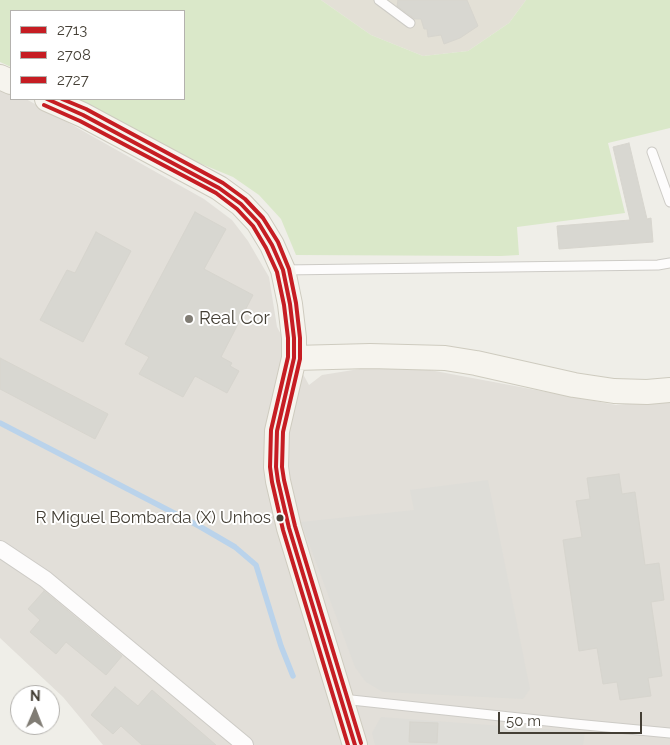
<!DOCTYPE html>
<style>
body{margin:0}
#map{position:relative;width:670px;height:745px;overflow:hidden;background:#efeee8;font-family:Raleway,sans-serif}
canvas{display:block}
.legend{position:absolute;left:10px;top:10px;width:175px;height:90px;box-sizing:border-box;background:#fff;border:1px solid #b4b2ae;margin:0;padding:6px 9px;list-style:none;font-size:15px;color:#443f35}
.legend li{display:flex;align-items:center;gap:10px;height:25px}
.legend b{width:25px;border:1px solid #b4b2ae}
.north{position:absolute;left:10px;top:685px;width:50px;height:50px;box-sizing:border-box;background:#fff;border:1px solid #b4b2ae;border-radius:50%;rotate:1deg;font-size:14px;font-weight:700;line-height:20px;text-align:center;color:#443f35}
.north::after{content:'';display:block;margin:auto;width:18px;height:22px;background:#807c74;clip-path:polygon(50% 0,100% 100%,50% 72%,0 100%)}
.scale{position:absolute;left:498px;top:712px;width:144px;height:22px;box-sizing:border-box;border:2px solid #443f35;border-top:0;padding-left:6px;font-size:15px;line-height:18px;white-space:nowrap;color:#443f35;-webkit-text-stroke:4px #fff;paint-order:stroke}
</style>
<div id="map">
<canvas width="670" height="745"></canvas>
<ul class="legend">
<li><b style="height:6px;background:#c61d23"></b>2713</li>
<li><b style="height:6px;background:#c61d23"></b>2708</li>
<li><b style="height:6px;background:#c61d23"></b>2727</li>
</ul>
<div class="north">N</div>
<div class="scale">50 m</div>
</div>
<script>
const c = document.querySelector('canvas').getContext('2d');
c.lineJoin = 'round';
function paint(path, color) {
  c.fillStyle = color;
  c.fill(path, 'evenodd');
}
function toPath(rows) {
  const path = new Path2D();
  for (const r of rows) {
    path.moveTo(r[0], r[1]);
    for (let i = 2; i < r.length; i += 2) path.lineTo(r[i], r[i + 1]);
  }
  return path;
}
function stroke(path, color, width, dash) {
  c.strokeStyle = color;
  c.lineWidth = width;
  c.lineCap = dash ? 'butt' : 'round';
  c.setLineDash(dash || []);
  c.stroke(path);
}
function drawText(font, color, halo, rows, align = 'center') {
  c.font = font + ' Raleway,sans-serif';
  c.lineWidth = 4;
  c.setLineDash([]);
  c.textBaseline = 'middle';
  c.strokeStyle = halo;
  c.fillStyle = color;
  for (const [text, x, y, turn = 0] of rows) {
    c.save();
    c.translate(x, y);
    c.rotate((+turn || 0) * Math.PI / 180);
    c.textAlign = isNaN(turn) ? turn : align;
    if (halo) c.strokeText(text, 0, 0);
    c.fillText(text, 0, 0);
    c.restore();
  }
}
const residential = toPath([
 [321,0,526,0,509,23,468,51,423,56,371,35]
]);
const industrial = toPath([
 [0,84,11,90,11,99,26,99,204,199,232,220,248,241,269,277,277,327,309,385,322,375,372,367,419,368,616,405,670,399,670,745,103,745,63,697,0,638]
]);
const green = toPath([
 [0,0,321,0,371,35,423,56,468,51,509,23,526,0,670,0,670,128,608,143,625,213,517,227,519,255,501,256,296,255,281,219,259,195,233,177,175,153,119,123,78,99,184,99,184,11,11,11,11,67,0,62]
]);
const parking = toPath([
 [488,480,530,689,523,699,383,692,366,682,355,667,301,522,414,510,410,490],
 [381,717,585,732,583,745,375,745,372,733]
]);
const stream = toPath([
 [0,423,199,526,235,547,256,565,281,646,293,676]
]);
const building = toPath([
 [398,0,467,0,478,26,460,38,444,44,441,35,428,37,427,29,424,29,421,19,415,19,397,6,398,0],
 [629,143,647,219,651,218,653,242,559,249,557,226,630,220,613,147,629,143],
 [195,212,226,229,204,269,253,295,221,357,232,363,230,366,239,371,227,393,195,376,183,397,139,374,149,357,125,344,195,212],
 [96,232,131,251,83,342,40,320,67,270,75,273,96,232],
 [0,358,108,414,95,439,0,389,0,358],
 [619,474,622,494,635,492,645,565,659,563,664,600,651,602,662,676,648,678,651,696,620,700,617,682,603,684,597,648,579,651,563,540,582,537,576,501,590,499,587,478,619,474],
 [44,591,122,656,106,675,66,642,56,654,30,632,40,620,28,609,44,591],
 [115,687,138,706,152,690,216,745,142,745,121,726,113,734,91,715,115,687],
 [410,722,438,723,437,743,409,742,410,722]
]);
const lane = toPath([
 [379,0,410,23],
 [652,152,670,202],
 [283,270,658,265,670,263],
 [342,699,575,724,670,733]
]);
const street = toPath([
 [0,549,45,579,245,745]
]);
const secondary = toPath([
 [0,77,11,82],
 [47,99,83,115,219,188,241,204,258,222,272,245,283,270,290,304,294,338,294,358,277,431,276,467,278,481,289,528,355,745],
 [294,358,370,356,445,358,476,363,574,385,614,391,647,392,670,390]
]);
const bus1 = toPath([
 [47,99,83,115,219,188,241,204,258,222,272,245,283,270,290,304,294,338,294,358,277,431,276,467,278,481,289,528,355,745]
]);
const bus2 = toPath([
 [44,105,80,121,216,193,237,209,253,226,266,248,277,272,284,305,288,338,288,357,271,430,270,467,272,482,283,530,348,745]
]);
const bus3 = toPath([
 [62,99,86,109,223,183,245,199,263,218,278,242,289,269,296,303,300,338,300,359,283,432,282,467,284,480,295,526,361,743]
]);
const markers = [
 [189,319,5,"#807c74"],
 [280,518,4.5,"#443f35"]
];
const busNames = [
 ["R Miguel Bombarda (X) Unhos",271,518]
];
const poiNames = [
 ["Real Cor",199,319]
];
paint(residential, '#e3e0d6');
paint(industrial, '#e2dfd9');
paint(green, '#dae8c9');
paint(parking, '#deddd8');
stroke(stream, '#bad3eb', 5.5);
paint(building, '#d8d7d1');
stroke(building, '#d7d5ce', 1);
stroke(lane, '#cdcbc6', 11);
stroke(street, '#cdcbc6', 18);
stroke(secondary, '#cecbbf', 26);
stroke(lane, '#fdfcfc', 9);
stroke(street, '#fdfcfc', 16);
stroke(secondary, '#f6f4ee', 24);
stroke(bus1, '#c61d23', 4);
stroke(bus2, '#c61d23', 4);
stroke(bus3, '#c61d23', 4);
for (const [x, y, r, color] of markers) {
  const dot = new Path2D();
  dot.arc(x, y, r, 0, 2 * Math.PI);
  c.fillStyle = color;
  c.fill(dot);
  stroke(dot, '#fff', 2);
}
drawText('17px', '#443f35', '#fff', busNames, 'right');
drawText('18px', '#443f35', '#fff', poiNames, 'left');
</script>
